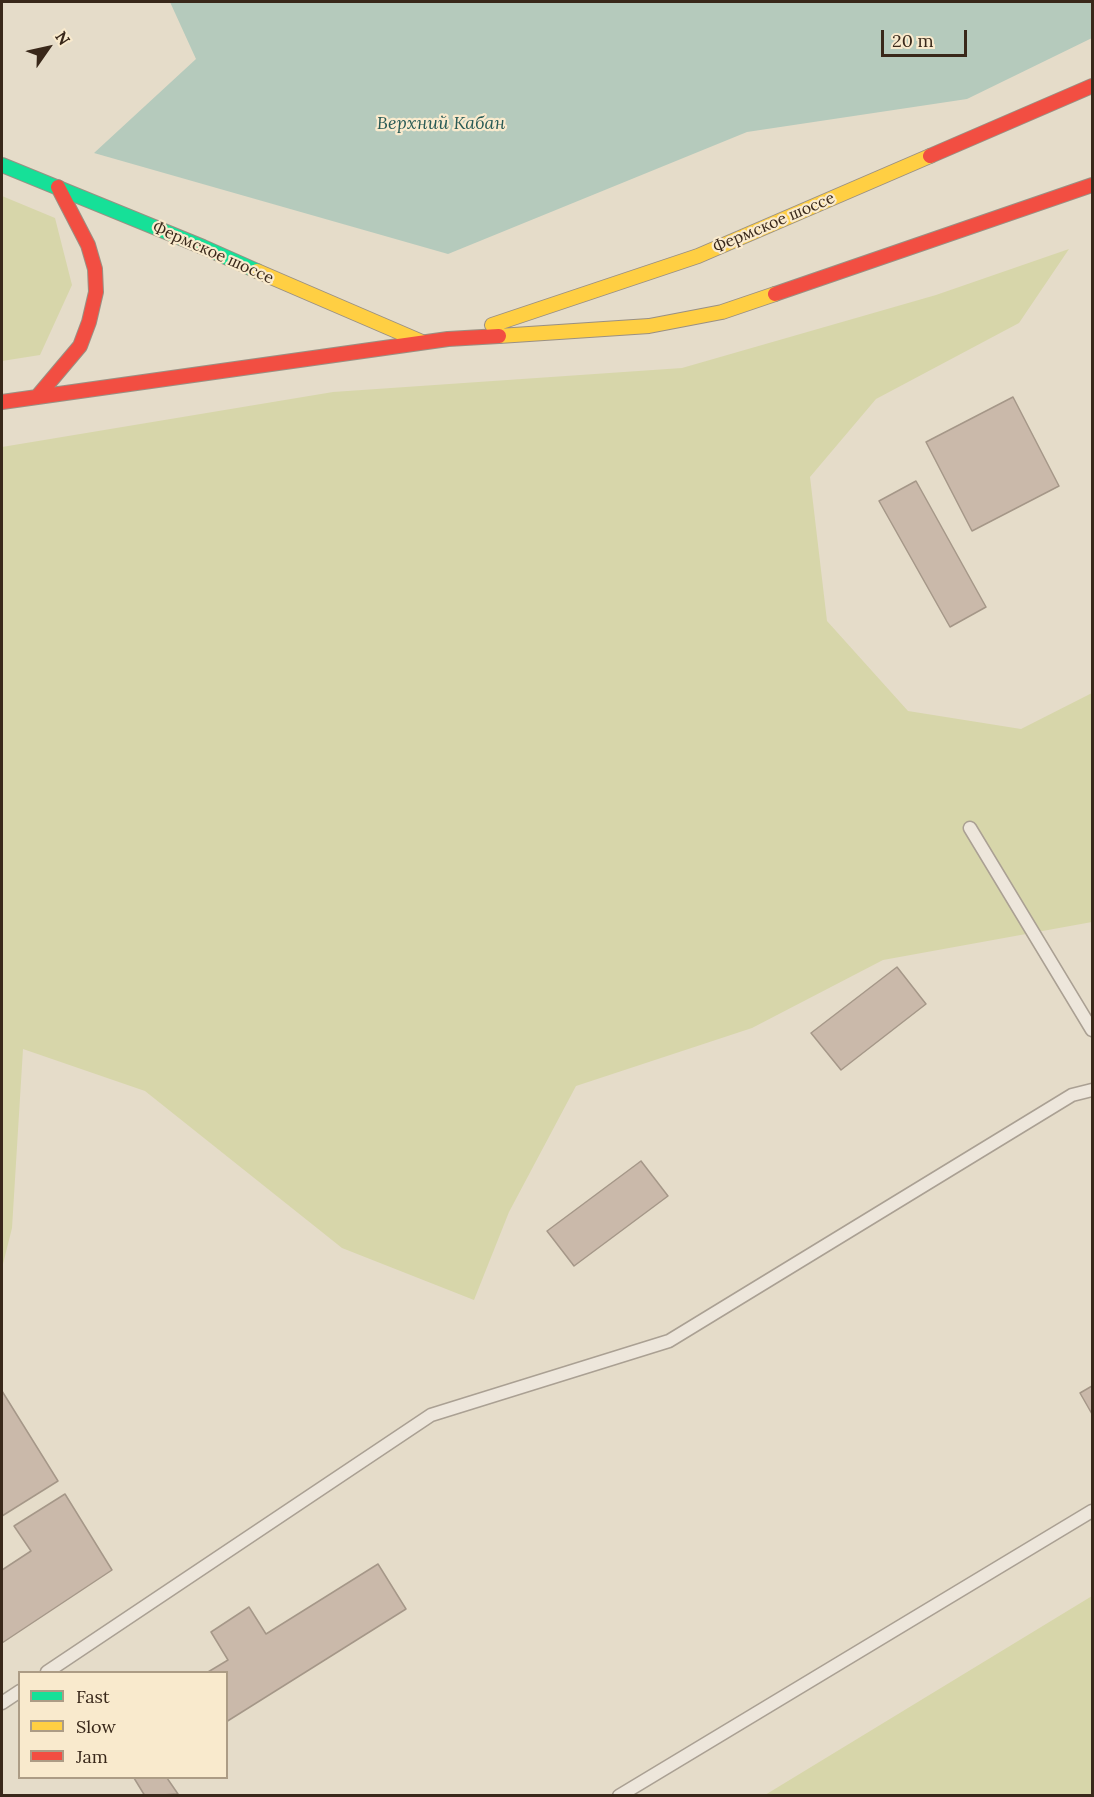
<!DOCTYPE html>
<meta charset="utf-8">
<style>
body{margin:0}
#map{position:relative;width:1094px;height:1797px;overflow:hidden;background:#e5dcc9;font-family:Lora,serif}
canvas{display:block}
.frame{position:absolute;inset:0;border:3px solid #39281a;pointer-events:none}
.legend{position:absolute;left:18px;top:1671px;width:210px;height:108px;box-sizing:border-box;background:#f9eacd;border:2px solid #ac9c85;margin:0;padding:8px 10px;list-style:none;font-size:18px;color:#39281a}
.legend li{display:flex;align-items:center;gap:12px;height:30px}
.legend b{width:30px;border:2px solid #ac9c85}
.north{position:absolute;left:18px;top:18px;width:60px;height:60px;-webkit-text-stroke:4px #f9eacd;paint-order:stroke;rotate:56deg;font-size:16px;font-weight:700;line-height:24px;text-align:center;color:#39281a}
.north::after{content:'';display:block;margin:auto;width:21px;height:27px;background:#39281a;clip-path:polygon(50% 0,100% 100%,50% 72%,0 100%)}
.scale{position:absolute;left:881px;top:30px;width:86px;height:27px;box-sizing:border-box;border:3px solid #39281a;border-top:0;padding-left:8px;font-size:18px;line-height:21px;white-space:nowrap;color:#39281a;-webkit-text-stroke:4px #f9eacd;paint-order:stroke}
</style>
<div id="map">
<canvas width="1094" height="1797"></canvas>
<div class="frame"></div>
<ul class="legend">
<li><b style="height:8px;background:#16e098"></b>Fast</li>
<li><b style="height:8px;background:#ffcf43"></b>Slow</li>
<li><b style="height:8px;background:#f24e42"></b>Jam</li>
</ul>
<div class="north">N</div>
<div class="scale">20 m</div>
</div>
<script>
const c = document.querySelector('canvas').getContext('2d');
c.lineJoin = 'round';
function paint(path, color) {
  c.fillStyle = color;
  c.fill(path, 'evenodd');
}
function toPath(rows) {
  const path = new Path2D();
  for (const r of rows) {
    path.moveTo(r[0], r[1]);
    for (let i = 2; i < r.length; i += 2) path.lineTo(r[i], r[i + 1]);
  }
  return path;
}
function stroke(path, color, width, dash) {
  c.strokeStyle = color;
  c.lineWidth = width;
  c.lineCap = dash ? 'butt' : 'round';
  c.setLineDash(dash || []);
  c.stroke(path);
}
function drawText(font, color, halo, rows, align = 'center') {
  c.font = font + ' Lora,serif';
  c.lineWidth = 4.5;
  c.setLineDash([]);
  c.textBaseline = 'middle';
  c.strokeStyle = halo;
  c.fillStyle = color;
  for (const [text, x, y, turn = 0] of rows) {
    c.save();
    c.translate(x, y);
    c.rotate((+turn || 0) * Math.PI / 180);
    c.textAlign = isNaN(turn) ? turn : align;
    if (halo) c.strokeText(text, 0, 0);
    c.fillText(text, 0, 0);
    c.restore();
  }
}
const green = toPath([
 [2,196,55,218,72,285,40,355,2,361],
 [1069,249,1019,323,876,399,810,477,827,621,908,711,1021,729,1092,693,1092,922,883,960,752,1028,576,1086,509,1212,474,1300,342,1248,145,1091,23,1049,12,1228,2,1268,2,447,333,392,682,368,936,295],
 [1092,1596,1092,1795,765,1795]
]);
const water = toPath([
 [170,2,1092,2,1092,38,967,99,747,132,448,254,94,153,196,59]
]);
const building = toPath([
 [1013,397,1059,486,972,531,926,442,1013,397],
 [916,481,986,607,950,627,879,501,916,481],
 [897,967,926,1004,841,1070,811,1033,897,967],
 [641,1161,668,1196,574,1266,547,1231,641,1161],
 [1092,1386,1092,1414,1080,1393,1092,1386],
 [2,1391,58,1481,2,1516,2,1391],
 [65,1494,112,1570,2,1643,2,1570,31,1551,14,1526,65,1494],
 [378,1564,406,1609,226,1722,226,1672,208,1672,228,1660,211,1632,249,1607,266,1634,378,1564],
 [134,1778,167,1778,178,1794,145,1796,134,1778]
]);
const lane = toPath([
 [970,828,1092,1030],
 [47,1672,431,1415,669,1341,1072,1095,1092,1090],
 [2,1703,20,1691],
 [619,1796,1092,1511]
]);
const fast = toPath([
 [2,165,203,247,257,271]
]);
const slow = toPath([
 [257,271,422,342],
 [492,325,698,256,930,156],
 [499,336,649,326,722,312,775,294]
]);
const jam = toPath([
 [930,156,1092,86],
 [775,294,1092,185],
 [37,397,80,346,89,322,96,292,95,269,88,245,58,187],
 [2,402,448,339,499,336]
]);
const streetNames = [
 ["Фермское шоссе",774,223,-23],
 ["Фермское шоссе",213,253,24]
];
const waterNames = [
 ["Верхний Кабан",441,124]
];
paint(green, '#d7d6aa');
paint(water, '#b5cabc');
paint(building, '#cab9aa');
stroke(building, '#a59788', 1.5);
stroke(lane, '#aaa093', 15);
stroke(fast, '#9a9083', 16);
stroke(slow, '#9a9083', 16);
stroke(jam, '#9a9083', 16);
stroke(lane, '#ede6db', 12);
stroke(fast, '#16e098', 14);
stroke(slow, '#ffcf43', 14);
stroke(jam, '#f24e42', 14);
drawText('16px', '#39281a', '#f9eacd', streetNames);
drawText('italic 18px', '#285a55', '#f9eacd', waterNames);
</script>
